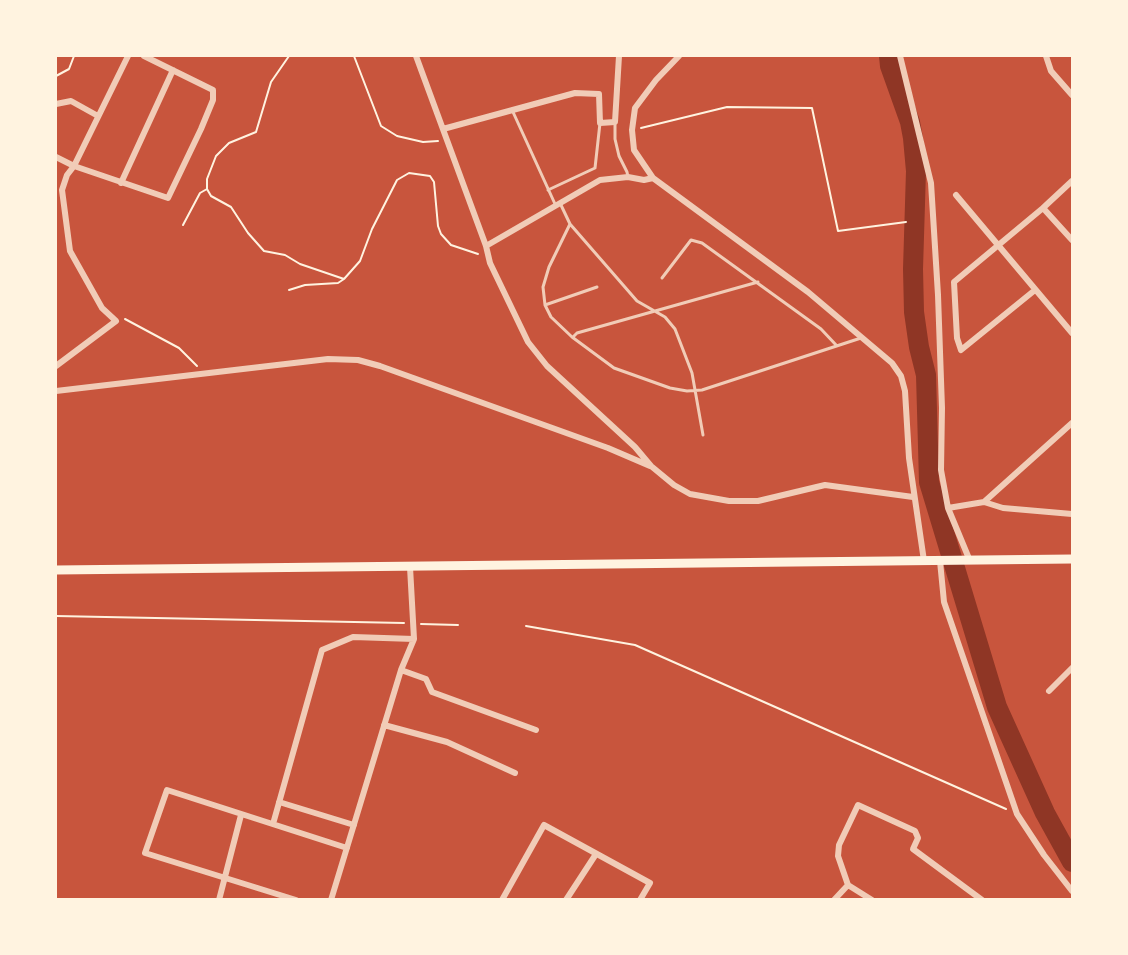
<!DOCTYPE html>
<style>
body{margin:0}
#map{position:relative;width:1128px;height:955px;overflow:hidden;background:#c8553d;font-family:"PT Sans Narrow",sans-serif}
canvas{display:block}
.frame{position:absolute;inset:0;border:57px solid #fff3e0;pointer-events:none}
</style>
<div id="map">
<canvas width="1128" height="955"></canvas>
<div class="frame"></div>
</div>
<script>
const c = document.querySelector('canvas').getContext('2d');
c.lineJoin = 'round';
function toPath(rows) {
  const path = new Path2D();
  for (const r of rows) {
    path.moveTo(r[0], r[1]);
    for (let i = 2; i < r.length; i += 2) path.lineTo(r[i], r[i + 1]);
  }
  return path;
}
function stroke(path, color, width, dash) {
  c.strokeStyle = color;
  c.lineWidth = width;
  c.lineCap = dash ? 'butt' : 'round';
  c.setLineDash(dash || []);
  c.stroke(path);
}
const river = toPath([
 [889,56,890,66,910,122,913,138,916,171,913,269,914,312,919,347,926,375,929,482,997,707,1045,813,1072,862]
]);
const path = toPath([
 [354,56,381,126,397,136,423,142,438,141],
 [56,76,69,69,74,56],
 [641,128,727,107,812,108,838,231,906,222],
 [207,189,207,179,216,156,229,143,256,132,271,82,289,56],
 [183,225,200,193,207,189,211,196,231,207,248,233,264,251,285,255,300,264,344,279],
 [289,290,305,285,338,283,344,279,360,261,372,229,397,180,409,173,430,176,434,182,438,226,441,234,451,245,478,254],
 [125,319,179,348,197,366],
 [56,616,404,623],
 [421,624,458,625],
 [526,626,635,645,1006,809]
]);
const service = toPath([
 [513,112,555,204],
 [615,122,615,139,619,156,627,172,628,177],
 [548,190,595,168,600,123],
 [560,203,570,224,549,267,543,287,545,305,551,317,572,337,614,368,670,388,687,391,702,390,861,338],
 [570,224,637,301,665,317,675,329,692,373,703,435],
 [662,278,691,240,702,243,821,329,837,346],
 [545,305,597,287],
 [573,337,577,333,758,282]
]);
const minor = toPath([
 [416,56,486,246,490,263,528,342,547,366,635,447,651,466,674,485,690,494,729,501,758,501,825,485,913,497],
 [679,56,656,80,635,108,632,130,634,150,653,178,808,292,892,363,901,376,905,391,909,458,924,561],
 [900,56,931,183,938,295,942,408,941,470,948,508,970,561],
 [1046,56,1051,71,1072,95],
 [56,104,71,101,98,116],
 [443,129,575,93,599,94,600,123,615,122,619,56],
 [56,157,74,166,168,198,201,129,213,100,213,90,144,56],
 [121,183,173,70],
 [956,195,1072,333],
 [1043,208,1072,240],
 [486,246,600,180,628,177,644,180,653,178],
 [1035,290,961,350,957,338,954,282,1043,208,1072,181],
 [56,366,116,321,102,308,70,251,62,190,67,175,74,166,128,56],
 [56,391,328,359,358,360,380,366,608,448,650,466],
 [984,502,1072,423],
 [948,508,984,502,1003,508,1072,514],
 [940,561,944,602,1017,814,1044,855,1072,891],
 [401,670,426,679,432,692,536,730],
 [1049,691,1072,668],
 [384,725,447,742,515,773],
 [279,802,354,825],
 [273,824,322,650,353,637,414,639],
 [219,900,241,815],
 [296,900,145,853,167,790,347,848],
 [331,900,401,670,414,639,410,567],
 [502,900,544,825,650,883,640,900],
 [566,900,596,854],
 [834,900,848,885],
 [872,900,848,885,838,856,839,845,858,805,915,831,918,838,913,849,982,900]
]);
const secondary = toPath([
 [56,570,1072,559]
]);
stroke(river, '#8f3625', 20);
stroke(path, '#fff3e0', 2);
stroke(service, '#f1ccb7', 3);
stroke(minor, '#f1ccb7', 6);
stroke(secondary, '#fff3e0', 9);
</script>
